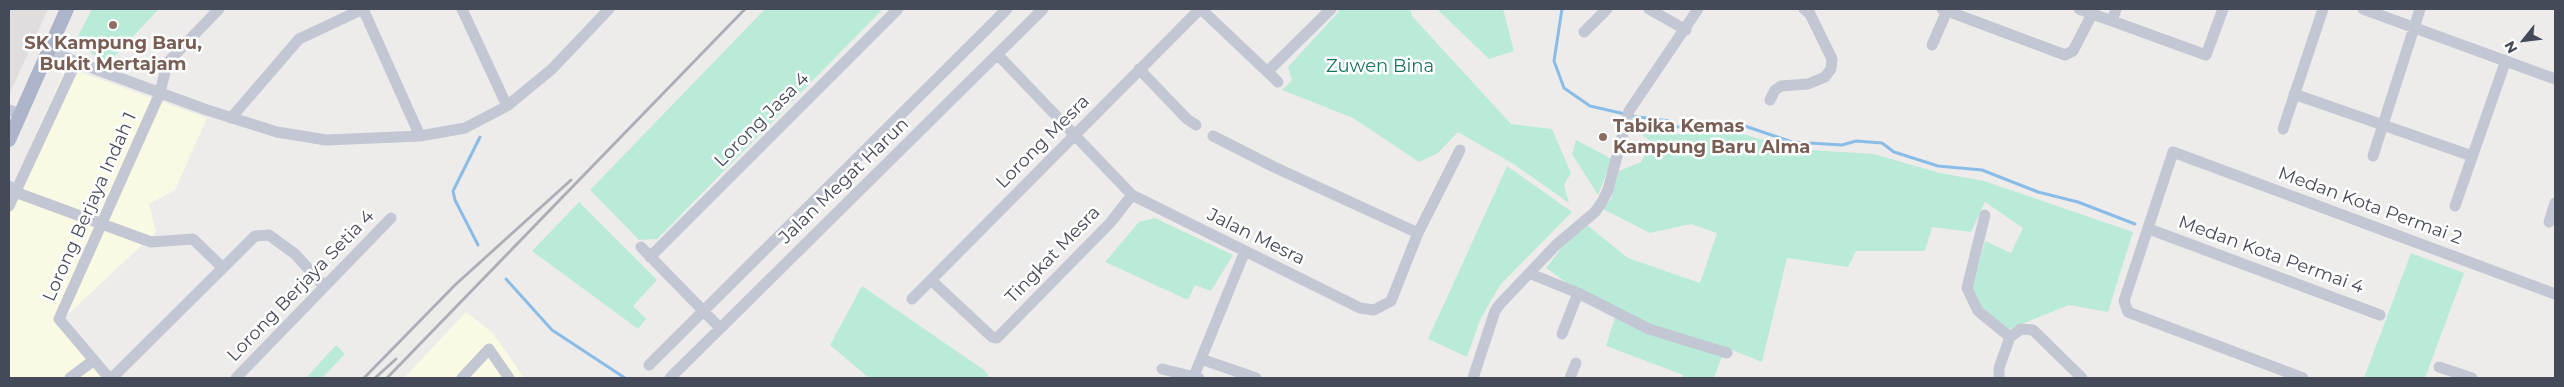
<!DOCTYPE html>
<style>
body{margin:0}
#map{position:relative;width:2564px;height:387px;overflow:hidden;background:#eeeceb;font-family:Montserrat,sans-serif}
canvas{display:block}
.frame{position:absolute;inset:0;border:10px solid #454a58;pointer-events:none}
.north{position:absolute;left:2499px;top:15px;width:50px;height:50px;-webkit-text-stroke:4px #fff;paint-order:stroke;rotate:241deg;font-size:14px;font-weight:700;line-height:20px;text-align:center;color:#454a58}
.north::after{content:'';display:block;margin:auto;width:18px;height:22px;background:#454a58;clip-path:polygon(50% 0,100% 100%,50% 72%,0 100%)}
</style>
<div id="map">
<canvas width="2564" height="387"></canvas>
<div class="frame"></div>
<div class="north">N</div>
</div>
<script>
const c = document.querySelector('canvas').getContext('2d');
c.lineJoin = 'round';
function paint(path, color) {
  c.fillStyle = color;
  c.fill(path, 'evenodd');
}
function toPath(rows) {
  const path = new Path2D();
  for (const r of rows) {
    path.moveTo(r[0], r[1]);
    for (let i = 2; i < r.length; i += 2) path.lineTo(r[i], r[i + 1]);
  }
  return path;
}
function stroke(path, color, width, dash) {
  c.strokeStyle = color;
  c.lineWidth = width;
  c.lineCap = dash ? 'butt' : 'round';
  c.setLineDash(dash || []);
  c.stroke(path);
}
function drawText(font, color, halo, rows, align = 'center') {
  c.font = font + ' Montserrat,sans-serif';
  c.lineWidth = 5;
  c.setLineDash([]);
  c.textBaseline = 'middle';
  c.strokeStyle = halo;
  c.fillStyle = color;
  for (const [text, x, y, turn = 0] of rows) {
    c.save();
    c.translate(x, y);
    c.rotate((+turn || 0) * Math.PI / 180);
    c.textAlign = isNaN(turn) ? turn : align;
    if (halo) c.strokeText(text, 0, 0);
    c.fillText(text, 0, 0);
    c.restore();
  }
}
const commercial = toPath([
 [66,67,207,118,175,190,149,204,156,232,65,317,111,378,9,378,9,195],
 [466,312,493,333,524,378,404,378]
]);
const education = toPath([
 [9,9,48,9,10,93,9,93]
]);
const green = toPath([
 [92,9,159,9,106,65,76,40],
 [765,9,883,9,657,239,639,240,590,190],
 [1341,9,1410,9,1412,16,1511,124,1552,129,1571,173,1564,185,1569,203,1515,165,1458,132,1438,153,1419,162,1353,118,1282,90,1292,80,1288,67],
 [1437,9,1503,9,1514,51,1489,59],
 [1631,127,1678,134,1739,133,1795,149,1874,154,1940,173,1984,181,2133,232,2108,312,2069,305,2007,330,1982,308,1972,289,1985,241,2011,253,2023,228,1985,202,1971,232,1932,227,1925,251,1856,251,1848,267,1787,258,1762,362,1732,350,1723,354,1714,378,1682,378,1683,375,1606,346,1615,317,1546,268,1566,242,1587,225,1628,258,1700,283,1717,233,1691,224,1650,233,1603,209,1611,199,1619,171,1641,162,1652,142],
 [1576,140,1612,159,1598,195,1572,154],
 [1507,166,1572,212,1500,285,1480,320,1467,357,1428,339],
 [579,202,657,280,633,306,646,319,638,329,532,251],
 [1155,218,1233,255,1211,291,1195,285,1188,300,1105,262,1139,222],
 [2411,253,2464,273,2425,378,2364,378],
 [862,286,984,370,990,378,869,378,830,345],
 [336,345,345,354,322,378,306,378]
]);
const stream = toPath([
 [1562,9,1554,61,1564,88,1590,106,1625,114],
 [1631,116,1670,121,1676,127,1739,124,1792,142,1842,145,1856,141,1882,143,1894,152,1938,166,1982,170,2038,192,2078,202,2135,224],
 [478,245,455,200,453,191,480,137],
 [506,279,552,330,625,378]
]);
const minor = toPath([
 [363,9,420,136],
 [462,9,507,106],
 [1201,9,1278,82],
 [1649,9,1686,30],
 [1942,9,2065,55,2073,51,2092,14],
 [2079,9,2206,55,2223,9],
 [2363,9,2555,79],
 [2112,21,2116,9],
 [1584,32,1607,9],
 [1932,45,1947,11],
 [48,49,76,62,207,110,277,132,326,140,420,136,465,128,507,106,552,69,609,9],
 [998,55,1132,195,1360,308,1374,310,1391,301,1418,233,1460,150],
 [1139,69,1187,119,1196,125],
 [1267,72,1331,9],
 [2294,94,2472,156],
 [1770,100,1775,90,1781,86,1808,84,1825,77,1831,69,1832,59,1810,14,1804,9],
 [9,110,20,114],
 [231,118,299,39,363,9],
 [2283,129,2323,9],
 [1213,136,1274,167,1418,233],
 [2373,156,2420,9],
 [9,186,15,192,151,242,193,239,223,268],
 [9,206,76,62],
 [2455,206,2506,60],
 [1985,215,1967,288,1978,311,2010,337],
 [2549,222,2555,203],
 [2149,229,2380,315],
 [641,247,719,327],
 [650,257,898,9],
 [1531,274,1578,293,1562,334],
 [931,280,992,337,997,338,1110,223,1132,195],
 [1578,293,1649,329,1727,353],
 [912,299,1200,9],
 [1201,359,1256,378],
 [649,365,1007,9],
 [2439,367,2472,378],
 [1162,369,1199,378],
 [1194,376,1245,251],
 [70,378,94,360],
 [109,378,59,319,160,93,167,63,219,9],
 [112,378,255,236,269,235,295,254,324,286],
 [236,378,391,218],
 [462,378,489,349,509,378],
 [670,378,1043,9],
 [1473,378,1495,311,1500,304,1556,245,1595,212,1602,202,1608,190,1629,111,1698,9],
 [1570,378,1576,363],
 [1999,378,1999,368,2010,337,2021,329,2033,330,2082,378],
 [2303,378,2128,312,2124,301,2173,152,2555,294]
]);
const major = toPath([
 [9,140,67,9]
]);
const rail = toPath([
 [364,378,455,285,571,180],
 [375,378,396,359],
 [387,378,745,9]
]);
const markers = [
 [113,25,5,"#8d6e63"],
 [1603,137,5,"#8d6e63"]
];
const educationNames = [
 ["SK Kampung Baru,",113,44],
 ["Bukit Mertajam",113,65],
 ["Tabika Kemas",1613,127,"left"],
 ["Kampung Baru Alma",1613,148,"left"]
];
const parkNames = [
 ["Zuwen Bina",1380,67]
];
const streetNames = [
 ["Lorong Jasa 4",762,120,-45],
 ["Lorong Mesra",1043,142,-45],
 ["Jalan Megat Harun",844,181,-44],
 ["Medan Kota Permai 2",2370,206,20],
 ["Lorong Berjaya Indah 1",90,207,-66],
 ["Jalan Mesra",1256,237,26],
 ["Tingkat Mesra",1053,255,-46],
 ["Medan Kota Permai 4",2271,255,20],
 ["Lorong Berjaya Setia 4",301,286,-46]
];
paint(commercial, '#faf9e4');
paint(education, '#dfdddd');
paint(green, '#baebd9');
stroke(stream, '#89bce6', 3);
stroke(minor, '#c2c7d3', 11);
stroke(major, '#acb4ca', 14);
stroke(rail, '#aeafb6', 3);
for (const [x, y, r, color] of markers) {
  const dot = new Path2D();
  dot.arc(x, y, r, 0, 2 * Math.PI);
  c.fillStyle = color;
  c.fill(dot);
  stroke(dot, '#fff', 2);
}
drawText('bold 18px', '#785e54', '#fff', educationNames);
drawText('18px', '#1a745d', '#fff', parkNames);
drawText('18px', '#454a58', '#fff', streetNames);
</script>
